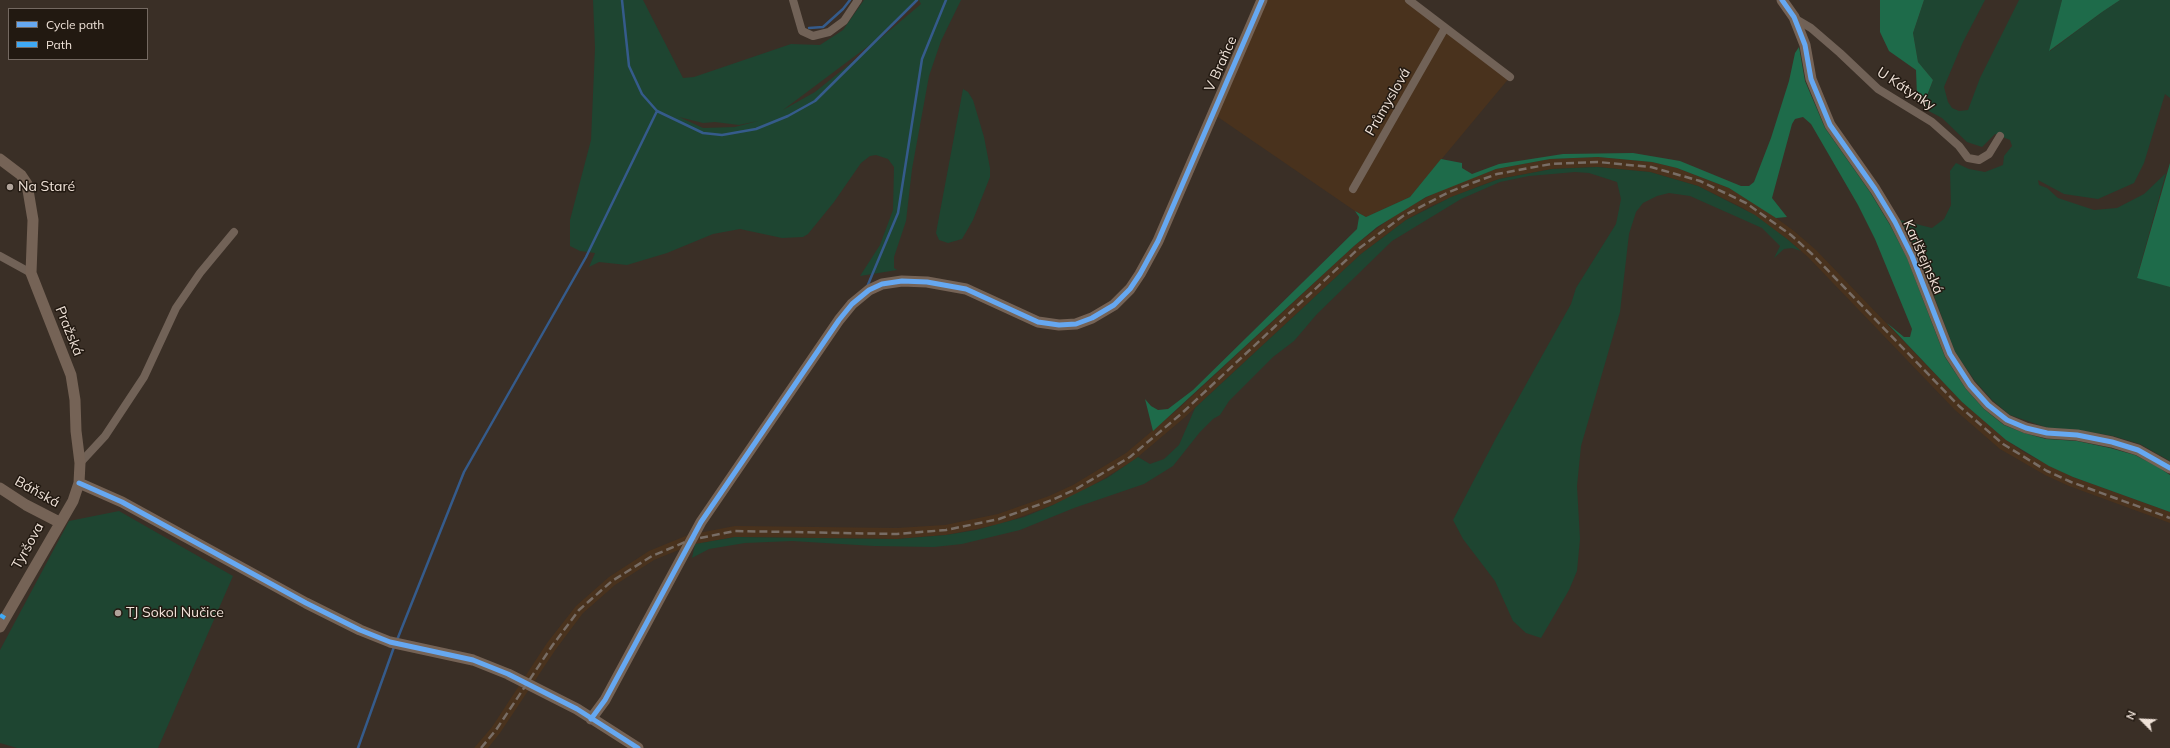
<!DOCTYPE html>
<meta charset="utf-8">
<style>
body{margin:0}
#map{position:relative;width:2170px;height:748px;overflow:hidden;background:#3a2f26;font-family:Mulish,sans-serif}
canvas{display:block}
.legend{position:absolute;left:8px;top:8px;width:140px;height:52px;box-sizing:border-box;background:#221911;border:1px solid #746961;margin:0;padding:5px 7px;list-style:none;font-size:12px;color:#efe2d8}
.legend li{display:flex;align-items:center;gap:8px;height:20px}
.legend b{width:20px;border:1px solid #746961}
.north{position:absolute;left:2122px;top:700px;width:40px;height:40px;-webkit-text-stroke:3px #221911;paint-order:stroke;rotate:294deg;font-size:11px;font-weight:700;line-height:16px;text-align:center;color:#efe2d8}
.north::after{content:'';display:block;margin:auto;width:14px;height:18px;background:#efe2d8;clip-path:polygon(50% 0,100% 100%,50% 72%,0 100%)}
</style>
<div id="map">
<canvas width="2170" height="748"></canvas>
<ul class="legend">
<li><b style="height:5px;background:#66a8f1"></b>Cycle path</li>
<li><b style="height:5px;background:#3fa9f5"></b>Path</li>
</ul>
<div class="north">N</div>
</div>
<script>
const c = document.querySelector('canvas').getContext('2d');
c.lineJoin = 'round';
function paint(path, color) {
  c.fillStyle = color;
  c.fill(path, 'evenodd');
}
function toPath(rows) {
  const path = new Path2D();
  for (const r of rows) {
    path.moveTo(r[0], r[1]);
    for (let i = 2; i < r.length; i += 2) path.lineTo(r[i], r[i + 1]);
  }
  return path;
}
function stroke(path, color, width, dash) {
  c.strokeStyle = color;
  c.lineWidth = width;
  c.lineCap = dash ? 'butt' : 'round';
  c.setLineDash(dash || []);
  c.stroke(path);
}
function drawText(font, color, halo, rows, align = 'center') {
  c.font = font + ' Mulish,sans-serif';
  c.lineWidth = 3;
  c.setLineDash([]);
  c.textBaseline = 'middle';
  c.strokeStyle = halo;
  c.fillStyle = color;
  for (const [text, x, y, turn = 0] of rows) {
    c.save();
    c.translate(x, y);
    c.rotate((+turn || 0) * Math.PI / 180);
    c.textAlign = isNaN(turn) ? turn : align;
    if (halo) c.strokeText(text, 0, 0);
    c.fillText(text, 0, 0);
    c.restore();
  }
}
const built = toPath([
 [1262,0,1409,0,1510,77,1410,197,1366,217,1355,211,1212,113],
 [1598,157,1652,162,1677,168,1729,188,1761,207,1794,231,1816,250,1962,402,2006,440,2025,453,2073,477,2170,512,2170,523,2069,486,2045,475,2000,449,1955,410,1808,257,1787,239,1743,208,1698,186,1650,172,1597,167,1552,169,1499,179,1477,187,1431,206,1406,220,1361,254,1184,418,1133,461,1078,494,1053,505,1001,524,946,535,897,539,735,537,691,545,654,560,615,585,583,613,556,649,500,733,488,748,474,748,492,727,547,643,576,606,609,577,649,551,688,535,735,526,897,528,945,525,998,514,1049,496,1073,485,1126,453,1177,410,1354,246,1400,211,1447,187,1496,169,1550,159]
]);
const green = toPath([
 [593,0,643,0,683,78,694,77,791,44,820,45,843,30,864,0,916,0,871,44,783,110,815,92,856,59,921,4,919,0,961,0,941,41,929,76,912,169,906,221,894,257,894,268,897,270,860,276,880,245,893,210,894,167,888,159,876,155,870,156,861,163,834,202,808,234,803,237,782,238,740,229,713,234,667,253,627,265,599,262,589,267,595,253,580,251,570,246,570,220,591,140,595,48],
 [679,117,703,123,715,122,739,125,758,121,735,127,703,128],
 [1924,0,1985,0,1963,42,1944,87,1948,102,1952,108,1959,111,1968,110,1980,78,2019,0,2062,0,2050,51,2102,12,2120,0,2170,0,2170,98,2165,94,2144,163,2134,183,2098,199,2064,194,2038,180,2039,185,2047,188,2058,198,2094,210,2117,208,2144,194,2166,173,2137,277,2170,287,2170,461,2140,444,2113,436,2078,430,2048,428,2010,415,1992,400,1975,381,1955,352,1918,253,1900,220,1932,228,1944,219,1951,205,1950,171,1956,163,1969,169,1985,172,2003,165,2004,156,2012,146,2010,140,1995,134,1982,147,1967,142,1942,118,1923,108,1933,80,1918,62,1913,33],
 [963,89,968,92,973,100,984,137,990,168,990,177,973,220,962,239,948,243,939,240,936,233],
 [1597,167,1650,172,1698,186,1755,215,1787,239,1808,257,1801,251,1792,248,1784,249,1774,258,1780,246,1762,228,1690,196,1669,193,1657,196,1643,203,1636,212,1629,234,1620,312,1581,446,1577,486,1580,539,1577,571,1569,590,1541,638,1526,633,1513,621,1495,581,1463,539,1453,520,1496,438,1571,304,1576,288,1616,224,1621,199,1617,182,1589,173,1575,172,1529,176,1500,182,1461,199,1392,241,1317,314,1294,341,1273,357,1229,401,1220,415,1213,419,1200,432,1173,466,1144,484,1074,508,1020,530,962,544,934,547,874,546,792,541,745,543,709,549,692,558,695,544,735,537,897,539,946,535,976,530,1024,517,1053,505,1107,478,1138,457,1150,464,1164,459,1179,445,1195,408,1361,254,1406,220,1451,197,1499,179,1552,169],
 [119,511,233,576,158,748,17,748,0,743,0,650,69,521]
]);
const forest = toPath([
 [1880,0,1924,0,1913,33,1918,62,1933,80,1925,101,1917,97,1916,70,1889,51,1880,32],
 [2062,0,2120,0,2102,12,2049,51],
 [1799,47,1805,81,1825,128,1870,192,1890,225,1907,258,1945,357,1966,389,1984,409,2004,425,2024,433,2046,439,2077,441,2110,448,2135,455,2158,467,2170,475,2170,512,2073,477,2049,466,2006,440,1962,402,1887,323,1904,337,1910,337,1912,329,1875,239,1858,205,1811,124,1803,117,1795,119,1792,124,1772,198,1787,217,1776,218,1729,188,1677,168,1652,162,1598,157,1550,159,1496,169,1426,197,1377,227,1354,246,1153,431,1145,399,1151,406,1158,410,1168,409,1193,390,1357,229,1359,217,1355,211,1366,217,1410,197,1441,159,1462,163,1462,168,1472,174,1499,164,1563,154,1633,153,1680,161,1741,186,1749,186,1754,182,1771,138,1789,81,1795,53],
 [2170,163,2170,287,2137,278]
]);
const stream = toPath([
 [622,0,629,66,642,94,657,111,703,133,722,135,756,129,788,116,815,101,917,0],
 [809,28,823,27,843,9,850,0],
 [867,287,898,213,922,59,946,0],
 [397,640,464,472,586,257,657,111],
 [358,748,394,647]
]);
const street = toPath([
 [793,0,802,31,813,36,829,32,844,21,858,0],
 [1409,0,1510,77],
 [1794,18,1811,28,1840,53,1878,89,1932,122,1959,146,1968,158,1979,160,1989,154,2000,136],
 [1353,189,1445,28],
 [0,256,31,273],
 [80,463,105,436,144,377,176,308,200,273,234,232]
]);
const secondary = toPath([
 [1782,0,1794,17,1805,45,1811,79,1830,125,1875,189,1895,222,1912,256,1950,354,1970,385,1988,405,2007,420,2026,428,2047,433,2077,435,2112,442,2138,450,2170,468],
 [0,159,21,175,27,184,33,220,31,273,71,375,75,400,76,431,80,463,79,483,73,501,0,627],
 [79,483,122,502,306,603,360,630,390,642,473,660,508,674,577,709,638,748],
 [0,488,26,505,59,522],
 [591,719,605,700,701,522,839,320,852,304,869,290,882,284,902,281,927,282,966,289,1038,322,1059,325,1076,324,1092,318,1114,305,1130,289,1140,274,1158,241,1262,0]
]);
const rail = toPath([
 [481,748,496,730,552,646,579,610,612,581,652,556,690,540,735,531,897,534,946,530,999,519,1052,500,1076,489,1130,457,1181,414,1357,250,1403,216,1449,192,1475,182,1497,174,1551,164,1598,162,1651,167,1700,181,1746,203,1791,235,1812,254,1959,406,2003,444,2047,471,2071,482,2170,518]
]);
const quiet = toPath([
 [0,615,5,618]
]);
const cycleway = toPath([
 [1782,0,1794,17,1805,45,1811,79,1830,125,1875,189,1895,222,1912,256,1950,354,1970,385,1988,405,2007,420,2026,428,2047,433,2077,435,2112,442,2138,450,2170,468],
 [79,483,122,502,306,603,360,630,390,642,473,660,508,674,577,709,638,748],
 [591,719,605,700,701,522,839,320,852,304,869,290,882,284,902,281,927,282,966,289,1038,322,1059,325,1076,324,1092,318,1114,305,1130,289,1140,274,1158,241,1262,0]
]);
const markers = [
 [10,187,4,"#b0a39a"],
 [118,613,4,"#b0a39a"]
];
const streetNames = [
 ["V Braňce",1221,64,-66],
 ["U Kátynky",1906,89,33],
 ["Průmyslová",1388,102,-60],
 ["Karlštejnská",1923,257,66],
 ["Pražská",69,331,68],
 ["Báňská",37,492,29],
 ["Tyršova",28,546,-61]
];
const poiNames = [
 ["Na Staré",18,187],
 ["TJ Sokol Nučice",126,613]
];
paint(built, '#49321d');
paint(green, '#1e4531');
paint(forest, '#1e6b4a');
stroke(stream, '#355b8b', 2.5);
stroke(street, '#716257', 8);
stroke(secondary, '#756356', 11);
stroke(rail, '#786d65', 2.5, [8, 4]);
stroke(quiet, '#3fa9f5', 4, [8, 4]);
stroke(cycleway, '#66a8f1', 5);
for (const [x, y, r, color] of markers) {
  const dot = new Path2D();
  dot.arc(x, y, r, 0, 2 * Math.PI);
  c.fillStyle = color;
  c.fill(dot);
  stroke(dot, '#221911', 1.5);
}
drawText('14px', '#efe2d8', '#221911', streetNames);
drawText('14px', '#efe2d8', '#221911', poiNames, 'left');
</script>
